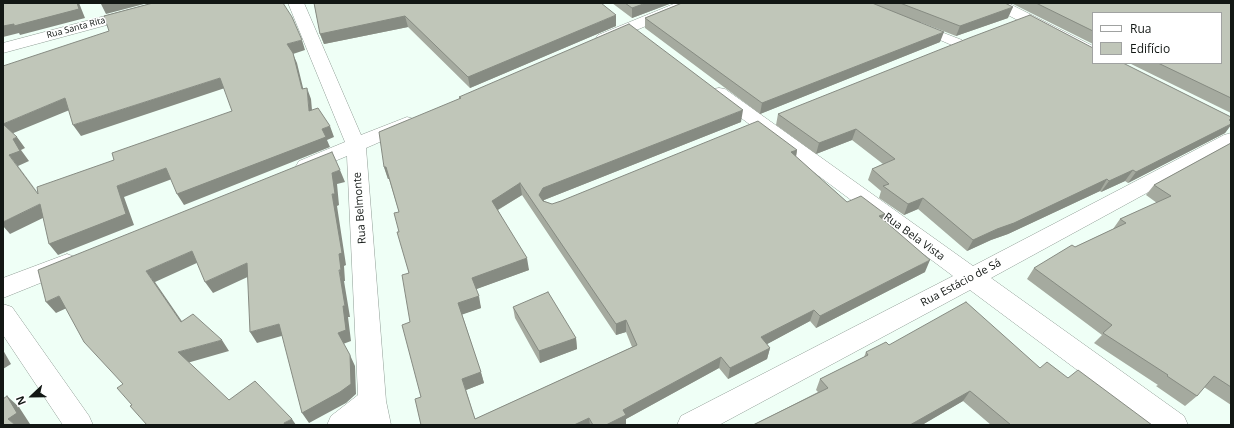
<!DOCTYPE html>
<meta charset="utf-8">
<style>
body{margin:0}
#map{position:relative;width:1234px;height:428px;overflow:hidden;background:#effff6;font-family:"Open Sans",sans-serif}
canvas{display:block}
.frame{position:absolute;inset:0;border:4px solid #121714;pointer-events:none}
.legend{position:absolute;left:1092px;top:12px;width:130px;height:52px;box-sizing:border-box;background:#fff;border:1px solid #a0a2a1;margin:0;padding:5px 7px;list-style:none;font-size:12px;color:#121714}
.legend li{display:flex;align-items:center;gap:8px;height:20px}
.legend b{width:20px;border:1px solid #a0a2a1}
.north{position:absolute;left:12px;top:376px;width:40px;height:40px;-webkit-text-stroke:3px #fff;paint-order:stroke;rotate:248deg;font-size:11px;font-weight:700;line-height:16px;text-align:center;color:#121714}
.north::after{content:'';display:block;margin:auto;width:14px;height:18px;background:#121714;clip-path:polygon(50% 0,100% 100%,50% 72%,0 100%)}
</style>
<div id="map">
<canvas width="1234" height="428"></canvas>
<div class="frame"></div>
<ul class="legend">
<li><b style="height:5px;background:#fff"></b>Rua</li>
<li><b style="height:11px;background:#c0c6b9"></b>Edifício</li>
</ul>
<div class="north">N</div>
</div>
<script>
const c = document.querySelector('canvas').getContext('2d');
c.lineJoin = 'round';
function toPath(rows) {
  const path = new Path2D();
  for (const r of rows) {
    path.moveTo(r[0], r[1]);
    for (let i = 2; i < r.length; i += 2) path.lineTo(r[i], r[i + 1]);
  }
  return path;
}
function stroke(path, color, width, dash) {
  c.strokeStyle = color;
  c.lineWidth = width;
  c.lineCap = dash ? 'butt' : 'round';
  c.setLineDash(dash || []);
  c.stroke(path);
}
function paint(path, color) {
  c.fillStyle = color;
  c.fill(path, 'evenodd');
}
function drawText(font, color, halo, rows, align = 'center') {
  c.font = font + ' "Open Sans",sans-serif';
  c.lineWidth = 3;
  c.setLineDash([]);
  c.textBaseline = 'middle';
  c.strokeStyle = halo;
  c.fillStyle = color;
  for (const [text, x, y, turn = 0] of rows) {
    c.save();
    c.translate(x, y);
    c.rotate((+turn || 0) * Math.PI / 180);
    c.textAlign = isNaN(turn) ? turn : align;
    if (halo) c.strokeText(text, 0, 0);
    c.fillText(text, 0, 0);
    c.restore();
  }
}
const lane = toPath([
 [923,25,962,40,964,43,962,46,954,46,919,31,917,29,919,27,923,25]
]);
const street = toPath([
 [154,3,180,3,177,6,3,53,3,43,154,3],
 [288,3,304,3,361,135,407,117,414,119,417,123,414,127,366,148,386,401,391,425,327,425,331,416,358,395,347,156,306,173,299,171,296,166,299,161,345,142,288,3],
 [676,3,697,3,694,6,610,41,604,43,598,41,596,38,598,35,676,3],
 [988,3,1008,3,1093,46,1093,58,1087,57,991,6,988,3],
 [719,88,725,89,973,266,1224,135,1231,133,1231,147,991,278,1184,416,1188,425,1151,425,970,290,719,425,677,425,681,416,953,276,713,97,710,93,713,89,719,88],
 [67,254,75,257,79,263,75,269,3,298,3,278,67,254],
 [3,304,12,307,89,416,93,425,63,425,3,335,3,304]
]);
const wall = toPath([
 [314,3,616,26,470,88,408,27,324,44,320,34],
 [612,3,672,3,632,18],
 [682,3,1005,3,1008,18,956,36,920,22,940,42,760,114,645,28,645,18],
 [1011,3,1231,3,1231,113,1129,63,1221,63,1093,13,1093,44],
 [1092,48,1231,117,1231,125,1225,133,1128,183,1125,181,1101,192,1100,191,1008,234,991,240,967,251,918,209,904,215,879,198,881,191,868,180,872,169,883,164,852,140,816,154,776,125,778,114],
 [459,97,741,122,544,200,544,201,552,204,797,150,796,157,847,202,885,214,883,220,925,272,816,328,810,321,767,344,770,348,767,359,728,379,719,368,626,419,626,425,421,425,421,397,410,322,409,273,399,232,399,212,389,179,388,179,384,167,460,99],
 [522,195,616,335,626,332,632,347,475,419,466,390,484,383,462,314,481,308,476,289,529,270,498,210],
 [1231,143,1231,405,1204,387,1197,396,1185,406,1156,386,1158,385,1094,343,1102,335,1027,279,1034,268,1075,247,1113,229,1120,219,1157,203,1146,195,1154,185],
 [513,307,576,338,577,349,540,363,515,318],
 [889,345,1040,368,1068,378,1152,425,991,425,963,401,922,425,753,425,818,392,816,390,820,379,864,357,866,352]
]);
const shadedWall = toPath([
 [77,3,79,3,85,18,20,35,19,33,3,37,3,26],
 [106,3,148,3,106,14,101,4],
 [646,3,672,3,632,18,632,8],
 [1013,7,1008,18,956,36,960,26],
 [616,15,616,26,470,88,468,77],
 [405,16,408,27,324,44,320,34],
 [944,32,940,42,760,114,762,103],
 [302,40,305,50,293,54,297,63,306,100,287,44],
 [220,78,225,88,81,136,73,125],
 [307,88,311,99,313,121,309,111],
 [65,98,72,109,11,134,3,124],
 [743,110,741,122,544,200,541,207,539,195,543,188],
 [1231,119,1231,125,1225,133,1128,183,1136,172],
 [330,126,334,137,327,140,330,147,184,205,177,194,322,129],
 [856,129,852,140,816,154,819,143],
 [17,137,25,148,21,150,29,161,18,166,47,205,9,155,13,139],
 [797,150,795,162,791,152],
 [384,167,386,167,389,179,388,179],
 [166,168,172,179,124,197,134,225,58,255,49,244,117,186],
 [340,170,345,182,337,184,339,205,337,206,346,265,344,266,345,281,344,281,350,317,348,317,351,341,343,344,338,333,343,306,332,194,332,173],
 [1133,170,1125,181,1101,192,1109,181],
 [1107,179,1100,191,1008,234,991,240,967,251,973,240],
 [520,183,522,195,494,212,492,201],
 [923,198,918,209,904,215,908,204],
 [40,204,49,215,10,234,3,226,3,222],
 [885,214,880,226,879,216],
 [192,251,199,262,155,282,190,333,181,322,146,271],
 [527,258,529,270,474,290,472,278],
 [930,260,925,272,816,328,820,316],
 [247,263,254,274,213,293,205,282],
 [59,296,69,307,56,313,46,302],
 [479,296,481,308,461,315,458,303],
 [814,310,810,321,758,349,761,337],
 [626,320,626,332,616,335,616,324],
 [279,324,285,335,257,343,250,332],
 [576,338,577,349,540,363,539,351],
 [222,340,229,351,187,363,178,352],
 [770,348,767,359,728,379,730,368],
 [3,350,11,364,3,369],
 [350,355,355,366,356,394,346,403,309,423,302,413],
 [721,357,719,368,626,419,626,425,606,425,623,410],
 [481,372,484,383,466,390,462,379],
 [970,391,963,401,922,425,910,425],
 [7,396,19,407,30,424,28,425,15,425,8,419],
 [589,418,590,425,574,425],
 [292,419,296,425,284,425,284,423]
]);
const building = toPath([
 [3,3,77,3,79,9,14,26,14,24,3,26,3,3],
 [153,3,283,3,292,17,302,40,287,44,293,53,302,89,307,88,309,111,318,108,330,126,322,129,326,137,177,194,166,168,117,186,126,214,49,244,40,204,3,222,3,124,17,137,13,139,20,151,9,155,38,194,37,187,114,160,112,153,232,111,220,78,73,125,65,98,3,124,3,66,109,31,104,16,153,3],
 [314,3,601,3,616,15,468,77,405,16,320,34,314,3],
 [625,3,646,3,632,8,625,3],
 [682,3,872,3,944,32,762,103,645,18,682,3],
 [900,3,1005,3,1013,7,960,26,900,3],
 [1036,3,1231,3,1231,98,1158,63,1221,63,1221,13,1093,13,1093,31,1036,3],
 [1030,15,1093,48,1093,63,1123,63,1231,117,1231,119,1229,120,1231,121,1231,124,1136,172,1133,170,1109,181,1107,179,1014,223,997,229,973,240,923,198,908,204,883,186,889,184,872,169,895,159,856,129,819,143,778,114,969,38,1030,15],
 [629,24,743,110,543,188,539,195,543,201,552,204,561,201,758,121,797,150,791,152,847,202,861,196,885,214,879,216,930,260,820,316,814,310,761,337,770,348,730,368,721,357,623,410,626,415,606,425,593,425,589,418,574,425,421,425,415,399,421,397,402,325,410,322,402,275,409,273,397,232,399,232,394,213,399,212,386,167,384,167,379,132,461,98,459,97,629,24],
 [520,183,616,324,626,320,637,345,475,419,462,379,481,372,458,303,479,296,472,278,527,258,492,201,520,183],
 [1231,143,1231,387,1214,376,1197,396,1167,376,1168,375,1103,333,1112,325,1034,268,1072,245,1075,247,1126,223,1120,219,1171,196,1154,185,1231,143],
 [332,152,340,170,332,173,335,194,332,194,342,253,339,254,341,270,339,270,345,306,343,306,346,330,338,333,350,355,351,384,340,392,302,413,279,324,250,332,247,263,205,282,192,251,146,271,181,322,193,314,222,340,178,352,229,400,255,381,292,419,284,423,285,425,147,425,130,406,132,405,117,388,123,384,84,342,59,296,46,302,38,270,332,152],
 [548,292,576,338,539,351,513,307,548,292],
 [966,302,1040,368,1047,362,1068,378,1078,370,1152,425,1011,425,970,391,910,425,753,425,828,388,820,379,868,355,866,352,886,342,889,345,966,302],
 [7,396,17,413,8,419,15,425,3,425,3,399,7,396]
]);
const farStreetnames = [
 ["Rua Santa Rita",76,28,-15]
];
const streetNames = [
 ["Rua Belmonte",360,208,-94],
 ["Rua Bela Vista",914,237,36],
 ["Rua Estácio de Sá",961,283,-28]
];
stroke(lane, '#909e96', 1);
stroke(street, '#909e96', 1);
paint(lane, '#fff');
paint(street, '#fff');
paint(wall, '#a5aa9f');
paint(shadedWall, '#868b82');
paint(building, '#c0c6b9');
stroke(building, '#868b82', 1);
drawText('9px', '#121714', '#fff', farStreetnames);
drawText('11px', '#121714', '#fff', streetNames);
</script>
